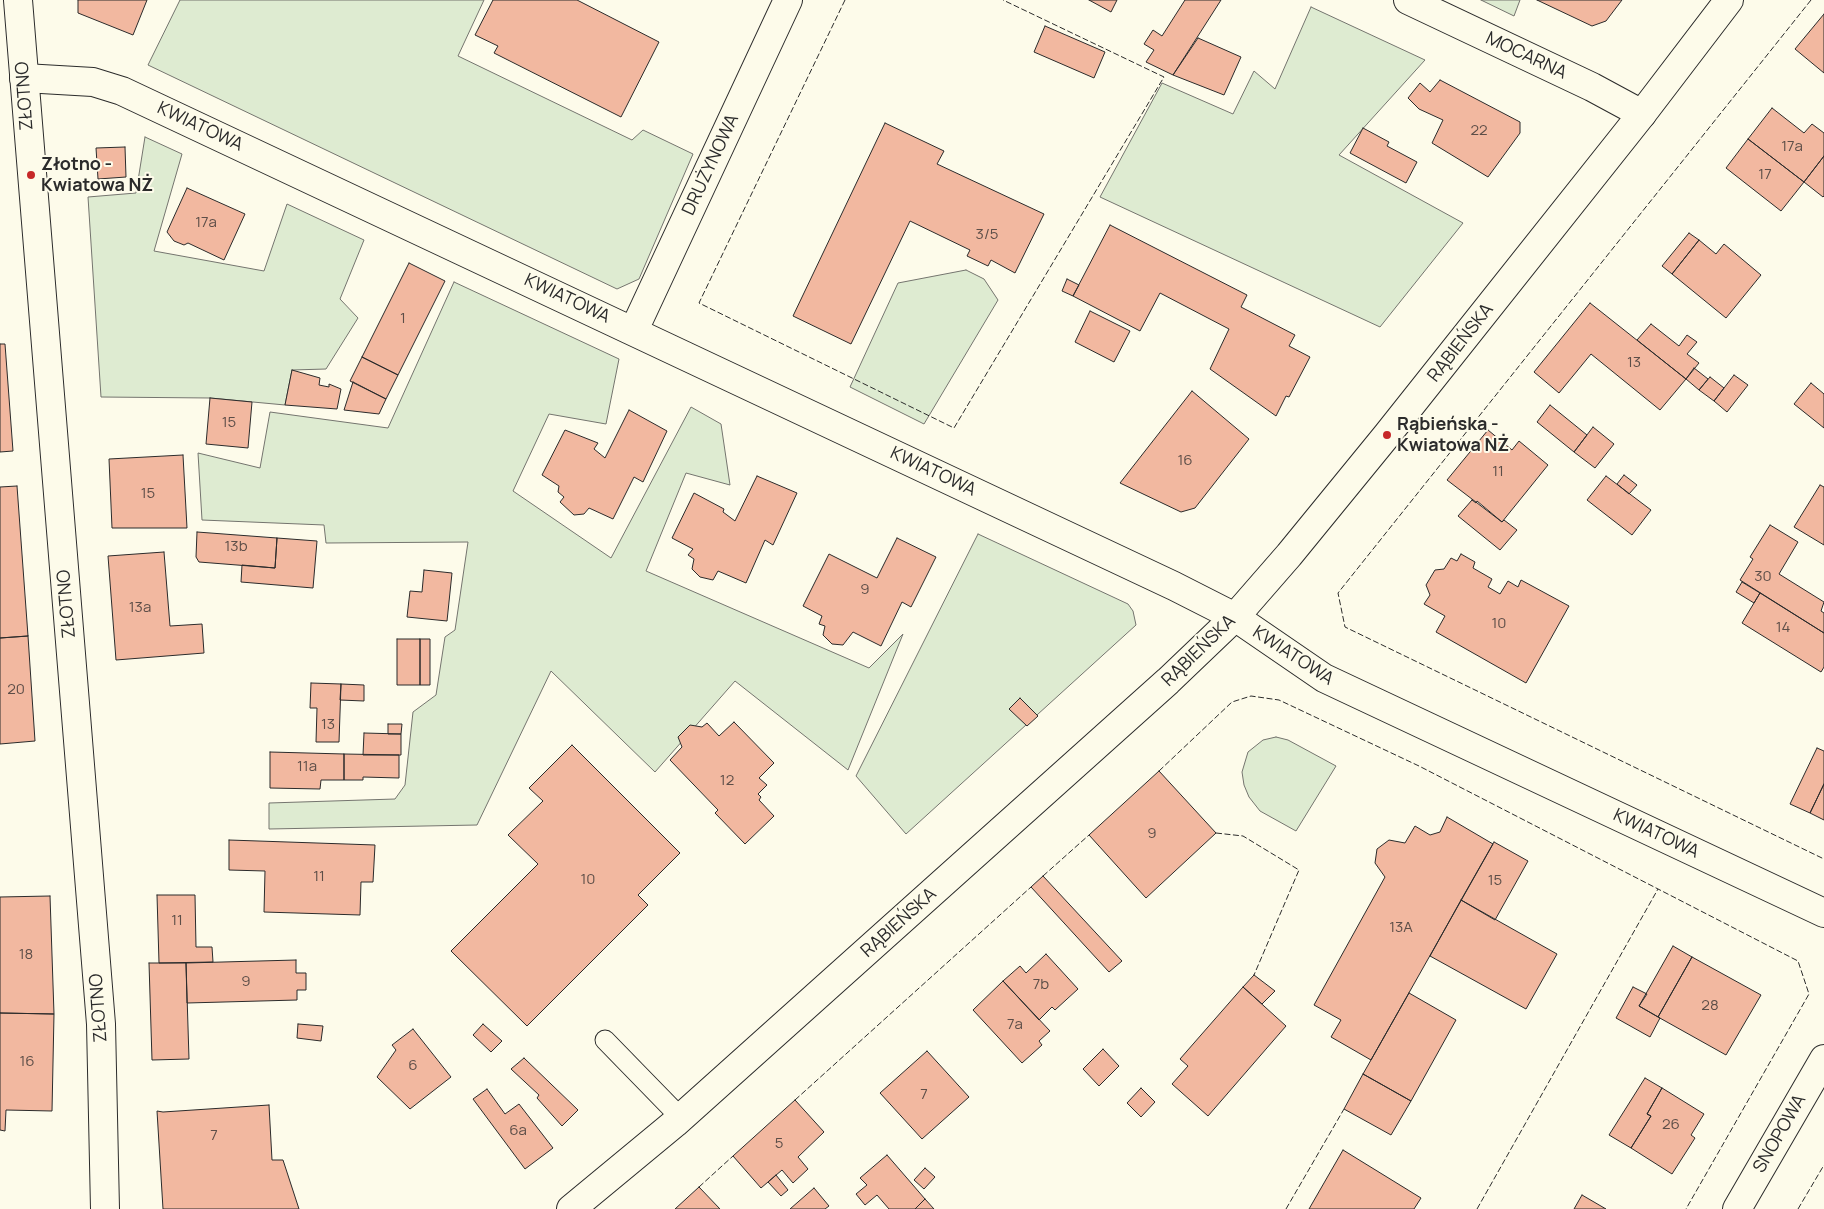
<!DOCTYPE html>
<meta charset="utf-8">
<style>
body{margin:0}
canvas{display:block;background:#fdfbea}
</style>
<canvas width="1824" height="1209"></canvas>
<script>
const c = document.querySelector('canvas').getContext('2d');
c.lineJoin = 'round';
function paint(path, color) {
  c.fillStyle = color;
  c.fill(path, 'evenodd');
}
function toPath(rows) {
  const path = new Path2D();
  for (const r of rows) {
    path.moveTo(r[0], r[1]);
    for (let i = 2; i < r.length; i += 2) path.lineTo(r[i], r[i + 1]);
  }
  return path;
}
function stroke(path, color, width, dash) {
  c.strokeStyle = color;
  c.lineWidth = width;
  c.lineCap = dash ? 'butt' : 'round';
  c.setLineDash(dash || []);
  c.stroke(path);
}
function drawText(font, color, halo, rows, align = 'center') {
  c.font = font + ' Manrope,sans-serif';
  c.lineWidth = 4;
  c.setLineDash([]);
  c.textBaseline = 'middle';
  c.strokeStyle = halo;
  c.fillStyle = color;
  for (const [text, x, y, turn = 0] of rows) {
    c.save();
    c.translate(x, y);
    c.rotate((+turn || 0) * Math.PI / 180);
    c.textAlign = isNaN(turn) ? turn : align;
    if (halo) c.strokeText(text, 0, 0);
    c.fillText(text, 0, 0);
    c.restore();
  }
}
const green = toPath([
 [180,0,484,0,458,56,632,140,643,130,693,154,639,279,617,289,148,65,180,0],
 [1481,0,1520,0,1514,16,1481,0],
 [1311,7,1425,60,1339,155,1463,223,1380,327,1100,197,1162,83,1233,114,1254,71,1275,89,1311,7],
 [145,137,182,154,154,251,264,271,287,204,364,240,340,299,358,318,326,369,292,370,285,405,210,398,101,397,88,197,136,193,145,137],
 [966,270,984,279,998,300,924,424,850,387,898,283,966,270],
 [454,282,619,359,606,424,549,414,513,491,611,558,691,407,721,424,730,485,686,473,646,571,869,668,903,634,848,770,735,681,655,772,551,671,477,825,269,829,269,803,395,799,405,785,413,712,436,695,445,637,455,630,468,542,326,543,324,525,202,520,198,453,260,468,270,412,388,428,454,282],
 [978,534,1128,604,1133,611,1136,625,906,834,856,776,978,534],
 [1276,737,1288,740,1336,766,1296,831,1260,811,1249,797,1244,785,1242,772,1248,752,1263,740,1276,737]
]);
const building = toPath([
 [78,0,147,0,133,35,78,13,78,0],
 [493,0,577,0,659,42,621,117,494,53,498,46,475,35,493,0],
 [1089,0,1117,0,1111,12,1089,0],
 [1185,0,1221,0,1173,75,1146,62,1154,50,1144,44,1153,30,1162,36,1185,0],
 [1537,0,1622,0,1606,21,1592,26,1537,0],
 [1824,14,1824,73,1795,49,1824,14],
 [1045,26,1105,52,1094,78,1034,52,1045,26],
 [1198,38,1241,57,1224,95,1173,75,1198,38],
 [1440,80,1520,122,1520,133,1488,177,1432,143,1443,120,1419,109,1408,98,1420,83,1430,92,1440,80],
 [1772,108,1804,133,1812,124,1824,133,1824,156,1804,182,1748,139,1772,108],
 [885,123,944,151,937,164,1044,214,1015,273,991,260,988,266,967,256,970,250,910,221,851,344,793,316,885,123],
 [1363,128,1389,142,1387,146,1417,162,1406,183,1350,153,1363,128],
 [1748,139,1804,182,1781,211,1726,168,1748,139],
 [125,147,126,177,98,179,96,148,125,147],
 [1824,156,1824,196,1823,197,1804,182,1824,156],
 [187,188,245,214,224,260,188,243,184,245,174,241,167,232,187,188],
 [1110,225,1247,295,1241,307,1295,335,1289,346,1310,357,1289,397,1286,396,1276,416,1210,369,1229,329,1160,293,1140,331,1073,296,1110,225],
 [1689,233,1699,240,1672,274,1662,266,1689,233],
 [1699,240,1716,254,1724,244,1761,275,1726,318,1672,274,1699,240],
 [409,263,445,281,398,375,362,357,409,263],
 [1067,279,1079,285,1073,296,1062,291,1067,279],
 [1590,303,1686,379,1660,410,1591,354,1559,393,1534,372,1590,303],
 [1090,311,1130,331,1114,362,1075,342,1090,311],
 [1651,324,1679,346,1687,335,1697,342,1687,354,1699,363,1686,379,1637,340,1651,324],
 [0,344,5,344,13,451,0,452,0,344],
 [362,357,398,375,386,399,350,381,362,357],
 [1694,368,1708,379,1699,390,1686,379,1694,368],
 [292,370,320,378,319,385,329,387,329,384,341,389,337,409,285,405,292,370],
 [1734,375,1748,385,1727,412,1714,401,1734,375],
 [1710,377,1724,388,1714,401,1699,390,1710,377],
 [353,382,386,399,379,414,344,410,353,382],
 [1811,383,1824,394,1824,428,1794,404,1811,383],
 [1192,391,1249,439,1195,508,1181,512,1120,483,1192,391],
 [210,398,252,402,248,448,206,444,210,398],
 [1550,405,1587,435,1574,452,1537,422,1550,405],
 [629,410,667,431,643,482,634,477,613,519,589,508,584,514,574,515,560,502,564,497,558,492,559,486,542,475,565,430,598,443,594,449,605,458,629,410],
 [1593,427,1614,444,1595,468,1574,452,1593,427],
 [1488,430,1512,450,1519,441,1548,465,1502,522,1447,480,1488,430],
 [183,455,187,528,112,528,109,459,183,455],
 [1624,475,1637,485,1629,494,1617,484,1624,475],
 [757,476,797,493,773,545,765,540,746,583,718,571,713,580,700,577,692,569,694,559,688,555,693,549,672,538,694,493,724,509,723,512,735,521,757,476],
 [1606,476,1651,510,1632,535,1587,500,1606,476],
 [1820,485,1824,487,1824,545,1794,527,1820,485],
 [17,486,28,636,0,638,0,487,17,486],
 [1472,500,1476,503,1477,501,1502,522,1504,520,1517,530,1500,550,1458,516,1472,500],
 [1770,525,1798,542,1779,574,1824,602,1821,611,1824,613,1824,633,1740,580,1753,559,1750,557,1770,525],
 [197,532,277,538,275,568,199,562,196,557,197,532],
 [277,538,317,541,313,588,241,582,242,565,275,568,277,538],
 [897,538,936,557,911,607,902,602,881,646,853,632,843,645,832,644,823,635,825,626,819,624,822,616,803,606,829,554,877,578,897,538],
 [164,552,170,626,202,624,204,653,116,660,108,556,164,552],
 [1461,554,1475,562,1473,568,1492,579,1488,587,1500,594,1508,581,1518,587,1521,580,1569,606,1526,683,1436,632,1445,616,1424,604,1430,595,1426,585,1435,570,1444,569,1451,558,1457,561,1461,554],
 [424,570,452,573,447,621,407,617,410,591,422,592,424,570],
 [1742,582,1760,593,1754,603,1736,592,1742,582],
 [1760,593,1824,633,1824,667,1821,672,1742,623,1760,593],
 [28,636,35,741,0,744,0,638,28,636],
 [397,639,420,639,420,685,397,685,397,639],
 [420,639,430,639,430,685,420,685,420,639],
 [311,683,341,684,339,742,316,742,317,708,310,708,311,683],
 [341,684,364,685,364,701,340,700,341,684],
 [1020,698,1038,716,1027,726,1009,709,1020,698],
 [734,722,774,763,759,778,767,785,758,794,761,797,759,800,774,816,745,844,715,813,718,810,670,760,682,747,678,737,690,725,702,727,707,723,719,736,734,722],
 [388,724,402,724,401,734,388,734,388,724],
 [364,733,401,734,401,755,363,755,364,733],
 [572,745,680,853,638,895,648,905,527,1026,451,951,538,864,508,835,543,801,529,788,572,745],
 [1817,748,1824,751,1824,784,1810,813,1790,804,1817,748],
 [270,752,344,754,344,780,321,780,320,789,270,788,270,752],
 [344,754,399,755,399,778,363,777,363,780,344,780,344,754],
 [1159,771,1216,833,1146,898,1089,835,1159,771],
 [1824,784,1824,820,1810,813,1824,784],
 [1447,817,1493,844,1371,1060,1331,1037,1341,1020,1314,1005,1385,877,1375,863,1377,849,1389,840,1405,843,1415,826,1430,835,1440,832,1447,817],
 [229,840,375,845,373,882,361,882,360,915,264,912,265,871,229,870,229,840],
 [1494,842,1528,861,1495,920,1461,900,1494,842],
 [1043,876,1122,961,1109,972,1031,887,1043,876],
 [157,895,195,895,196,947,212,947,213,962,159,963,157,895],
 [50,896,54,1014,0,1013,0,897,50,896],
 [1461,900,1557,954,1526,1009,1430,956,1461,900],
 [1673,946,1692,957,1658,1017,1639,1006,1673,946],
 [1046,954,1078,989,1055,1010,1052,1007,1039,1020,1003,981,1020,966,1026,973,1046,954],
 [1692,957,1761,995,1726,1055,1658,1017,1692,957],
 [296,960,296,973,306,973,306,990,297,990,297,1000,187,1003,186,963,296,960],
 [149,963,186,963,189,1059,152,1060,149,963],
 [1254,975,1275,991,1262,1004,1243,987,1254,975],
 [1003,981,1050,1031,1039,1041,1042,1045,1022,1063,973,1010,1003,981],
 [1243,987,1286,1026,1208,1116,1172,1084,1188,1066,1180,1059,1243,987],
 [1633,987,1647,994,1639,1006,1660,1018,1650,1037,1616,1018,1633,987],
 [1409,993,1456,1020,1411,1101,1363,1074,1409,993],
 [0,1013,54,1014,52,1111,6,1110,5,1131,0,1130,0,1013],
 [298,1024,323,1026,321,1041,297,1038,298,1024],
 [483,1024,502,1041,491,1052,473,1035,483,1024],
 [413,1029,451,1077,410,1109,377,1077,396,1050,392,1045,413,1029],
 [1103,1049,1119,1066,1099,1086,1083,1069,1103,1049],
 [927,1051,969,1097,922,1139,880,1093,927,1051],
 [524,1058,578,1110,562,1126,537,1098,539,1095,511,1069,524,1058],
 [1363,1074,1411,1101,1391,1135,1344,1109,1363,1074],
 [1645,1078,1662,1088,1647,1114,1651,1116,1631,1148,1609,1135,1645,1078],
 [1141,1088,1155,1102,1141,1117,1127,1103,1141,1088],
 [1662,1088,1704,1114,1691,1135,1695,1138,1672,1174,1631,1148,1651,1116,1647,1114,1662,1088],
 [487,1089,505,1114,519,1104,553,1148,525,1169,473,1099,487,1089],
 [795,1100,824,1132,798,1157,808,1169,793,1183,782,1170,761,1188,733,1156,795,1100],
 [269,1105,272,1160,283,1160,299,1209,163,1209,157,1111,163,1112,269,1105],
 [1343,1150,1421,1198,1414,1209,1309,1209,1343,1150],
 [887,1155,925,1199,915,1209,889,1209,877,1195,865,1205,856,1194,867,1185,860,1178,887,1155],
 [925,1168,935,1177,924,1189,914,1180,925,1168],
 [776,1175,788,1190,781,1196,768,1182,776,1175],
 [699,1187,720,1209,675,1209,699,1187],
 [814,1188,829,1206,825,1209,790,1209,814,1188],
 [1582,1195,1606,1209,1574,1209,1582,1195],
 [925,1199,934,1209,915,1209,925,1199]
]);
const service = toPath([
 [605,1040,681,1118]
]);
const minor = toPath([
 [1408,0,1592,87,1642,114],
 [24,78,93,82,122,91,1174,586,1235,617,1324,678,1824,913],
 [634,330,788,0],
 [1737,1209,1824,1059]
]);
const tertiary = toPath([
 [18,0,101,1024,105,1209]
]);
const secondary = toPath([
 [571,1209,675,1123,1168,681,1235,617,1289,555,1387,435,1642,114,1729,0]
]);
const fence = toPath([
 [845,0,699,303,954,428,1164,77,1003,0],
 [1811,0,1338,593,1345,627,1824,859],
 [1159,771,1232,702,1251,696,1279,700,1419,766,1798,961,1809,994,1686,1209],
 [1216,833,1243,836,1299,870,1254,975],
 [1043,876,1089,835],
 [795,1100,1031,887],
 [699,1187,733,1156],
 [1286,1209,1344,1109],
 [1477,1209,1658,889],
 [1798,1209,1824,1165]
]);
const markers = [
 [31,175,5,"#c62828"],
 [1387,435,5,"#c62828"]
];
const numberNames = [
 ["22",1479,131],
 ["17a",1792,147],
 ["17",1765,175],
 ["17a",206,223],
 ["3/5",987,235],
 ["1",403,319],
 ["13",1634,363],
 ["15",229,423],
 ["16",1185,461],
 ["11",1498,472],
 ["15",148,494],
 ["13b",236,547],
 ["30",1763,577],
 ["9",865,590],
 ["13a",140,608],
 ["10",1499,624],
 ["14",1783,628],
 ["20",16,690],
 ["13",328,725],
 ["11a",307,767],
 ["12",727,781],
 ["9",1152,834],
 ["11",319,877],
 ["10",588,880],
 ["15",1495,881],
 ["11",177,921],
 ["13A",1401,928],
 ["18",26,955],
 ["9",246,982],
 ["7b",1041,985],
 ["28",1710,1006],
 ["7a",1015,1025],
 ["16",27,1062],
 ["6",413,1066],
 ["7",924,1095],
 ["26",1671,1125],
 ["6a",518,1131],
 ["7",214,1136],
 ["5",779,1144]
];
const streetNames = [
 ["MOCARNA",1526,56,25],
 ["ZŁOTNO",25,96,-94],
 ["KWIATOWA",200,127,25],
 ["DRUŻYNOWA",711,165,-65],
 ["KWIATOWA",567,299,25],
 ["RĄBIEŃSKA",1461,343,-52],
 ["KWIATOWA",933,472,25],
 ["ZŁOTNO",67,604,-95],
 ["RĄBIEŃSKA",1199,651,-44],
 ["KWIATOWA",1293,656,33],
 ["KWIATOWA",1656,834,25],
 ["RĄBIEŃSKA",899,923,-42],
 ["ZŁOTNO",99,1008,-94],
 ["SNOPOWA",1780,1134,-60]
];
const poiNames = [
 ["Złotno -",41,165],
 ["Kwiatowa NŻ",41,186],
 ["Rąbieńska -",1397,425],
 ["Kwiatowa NŻ",1397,446]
];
paint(green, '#deebd1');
stroke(green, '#74746e', 1);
paint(building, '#f2b8a0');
stroke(building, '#2b2b2b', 1);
stroke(service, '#2b2b2b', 21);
stroke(minor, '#2b2b2b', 30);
stroke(tertiary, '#2b2b2b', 30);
stroke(secondary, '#2b2b2b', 30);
stroke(service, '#fdfbea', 19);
stroke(minor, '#fdfbea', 28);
stroke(tertiary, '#fdfbea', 28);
stroke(secondary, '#fdfbea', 28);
stroke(fence, '#2b2b2b', 1, [6, 2.5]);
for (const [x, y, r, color] of markers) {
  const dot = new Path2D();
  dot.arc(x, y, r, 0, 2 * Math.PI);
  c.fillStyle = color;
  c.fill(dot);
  stroke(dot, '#fdfbea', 2);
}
drawText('15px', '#5d4e48', null, numberNames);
drawText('18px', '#2b2b2b', '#fdfbea', streetNames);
drawText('bold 18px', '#2b2b2b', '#fdfbea', poiNames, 'left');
</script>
